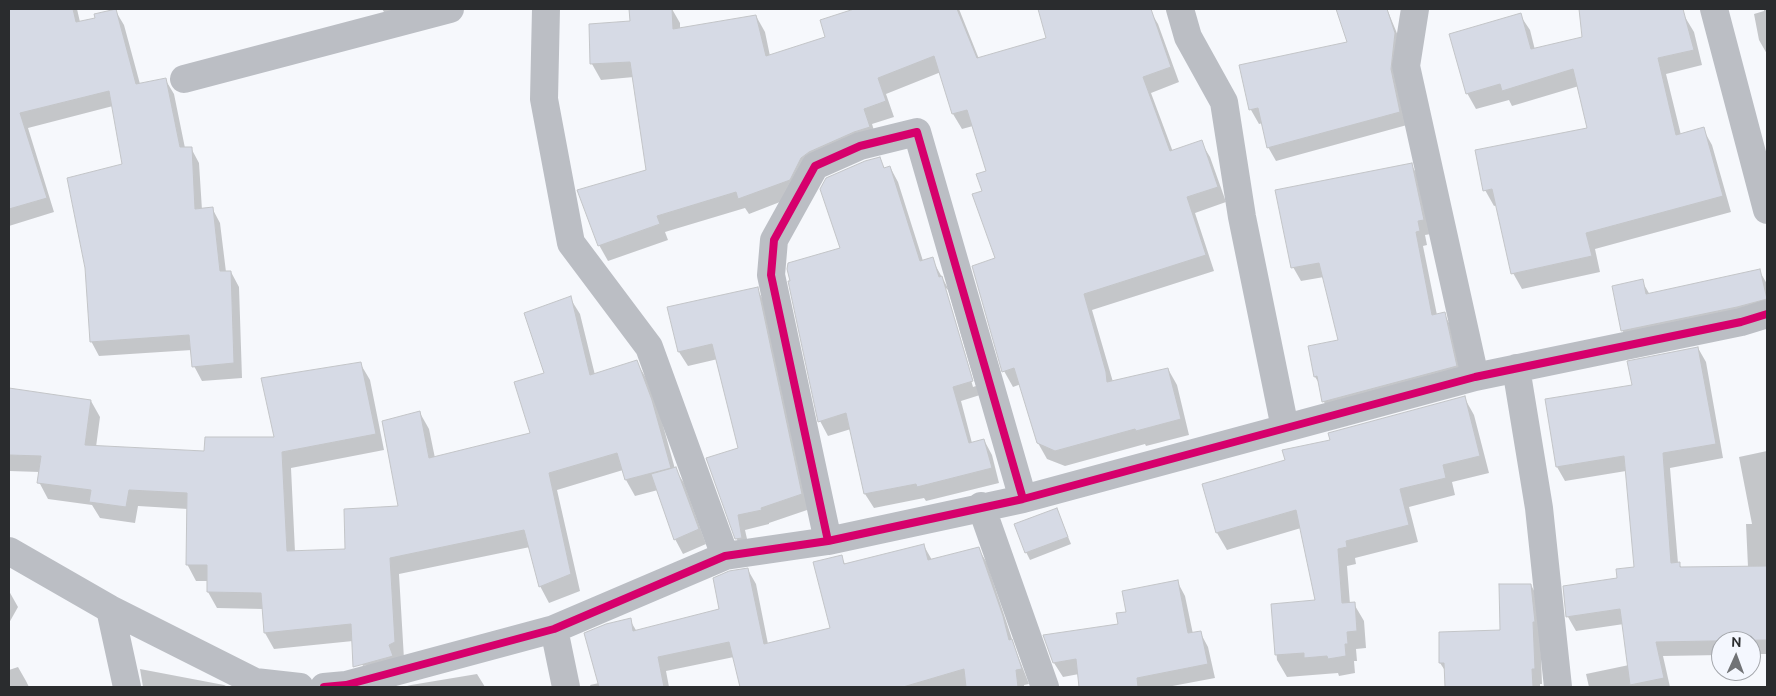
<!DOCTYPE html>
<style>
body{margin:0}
#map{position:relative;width:1776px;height:696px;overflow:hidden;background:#f6f8fc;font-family:Ubuntu,sans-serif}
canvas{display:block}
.frame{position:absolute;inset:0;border:10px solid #2a2c2e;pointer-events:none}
.north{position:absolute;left:1711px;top:631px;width:50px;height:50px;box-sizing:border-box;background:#f4f7fe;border:1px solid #a3a6ab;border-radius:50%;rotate:2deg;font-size:14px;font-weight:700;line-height:20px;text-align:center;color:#2a2c2e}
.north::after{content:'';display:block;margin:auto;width:18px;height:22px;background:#717376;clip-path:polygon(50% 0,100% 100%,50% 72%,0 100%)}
</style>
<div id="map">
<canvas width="1776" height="696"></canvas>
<div class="frame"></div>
<div class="north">N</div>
</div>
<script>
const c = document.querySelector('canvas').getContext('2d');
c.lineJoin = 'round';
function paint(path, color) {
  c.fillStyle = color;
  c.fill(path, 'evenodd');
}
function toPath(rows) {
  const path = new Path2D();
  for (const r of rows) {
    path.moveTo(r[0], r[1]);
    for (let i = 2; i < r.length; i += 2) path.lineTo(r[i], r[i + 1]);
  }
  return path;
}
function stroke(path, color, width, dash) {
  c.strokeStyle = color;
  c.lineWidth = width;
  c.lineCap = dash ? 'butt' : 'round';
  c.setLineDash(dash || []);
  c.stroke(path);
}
const shadow = toPath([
 [9,9,77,9,80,22,97,19,115,10,124,25,140,84,165,79,174,94,185,148,191,148,199,163,202,210,212,208,220,223,226,272,231,272,239,287,242,378,202,381,194,366,192,350,99,356,91,341,124,165,113,106,28,128,54,212,9,226],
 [382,9,411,9,386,15],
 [648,9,672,9,680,23,680,29,756,16,765,32,770,56,827,38,856,9,959,9,979,59,1048,39,1040,9,1121,9,1123,18,1149,9,1158,24,1179,82,1151,93,1173,152,1201,142,1210,157,1226,202,1195,213,1214,271,1092,310,1113,382,1168,369,1177,385,1189,435,1146,446,1145,444,1065,466,1047,459,1038,443,1021,384,1013,387,1004,371,997,259,984,191,987,172,973,126,962,129,953,114,941,72,886,94,894,117,872,124,878,143,863,147,798,195,749,214,745,208,665,232,668,240,608,261,599,245,648,170,634,77,601,80,592,64,590,25,631,22,630,10],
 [1337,9,1387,9,1403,48,1407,125,1276,161,1268,147,1263,123,1259,124,1251,110,1241,66,1349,43],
 [1580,9,1673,9,1675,19,1685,17,1694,32,1702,65,1666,74,1681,135,1703,129,1712,145,1731,212,1595,249,1600,272,1522,289,1513,273,1497,205,1494,206,1485,190,1589,129,1579,86,1512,106,1509,100,1476,109,1467,93,1520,15,1530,30,1535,50,1583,38],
 [1764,9,1767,9,1767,54,1759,40,1754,14,1764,11],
 [879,159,885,169,890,167,898,182,923,261,932,259,950,292,980,395,961,401,972,443,984,440,992,455,999,483,926,501,924,498,874,508,865,494,851,429,828,436,820,421,842,249],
 [944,286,948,290,976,386,973,387],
 [1411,164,1419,178,1431,234,1425,235,1427,245,1423,246,1437,315,1444,314,1452,328,1464,380,1332,416,1324,402,1321,386,1315,377,1309,347,1339,341,1324,277,1301,281,1293,267],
 [1759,270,1767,284,1767,315,1631,345,1622,330,1642,281,1650,295],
 [757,289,765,303,810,509,769,523,769,524,745,530,750,552,745,553,736,538,740,449,718,359,688,366,679,352,669,308],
 [570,298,580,314,595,375,636,361,646,378,661,418,675,469,684,483,706,544,683,554,675,539,658,490,635,496,626,480,623,470,557,490,580,591,549,603,540,586,530,547,399,574,404,659,363,666,354,649,353,641,274,649,265,633,263,609,217,608,208,592,208,581,196,581,187,564,188,509,138,506,135,523,100,518,92,505,48,499,39,482,40,472,9,471,9,390,91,401,100,417,96,447,205,452,275,438,360,363,370,380,384,450,291,468,295,552,346,550,400,508,420,413,429,429,435,458,531,433,546,374],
 [1698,348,1706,362,1723,458,1670,468,1678,563,1682,568,1748,567,1746,524,1752,524,1739,457,1767,451,1767,654,1751,654,1751,641,1721,641,1721,655,1663,656,1670,687,1589,687,1586,674,1629,665,1624,624,1576,631,1568,617,1635,568,1626,471,1565,481,1557,467,1634,386],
 [1464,397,1474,415,1489,473,1452,482,1455,495,1409,507,1418,542,1355,558,1356,564,1347,566,1350,604,1354,604,1364,621,1366,648,1356,649,1357,661,1354,661,1355,673,1339,676,1338,673,1287,677,1277,660,1272,605,1317,602,1301,528,1227,550,1217,533,1286,461,1331,441],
 [1057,509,1071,544,1030,560,1026,552],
 [924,546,932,560,978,548,987,563,1015,648,1029,684,1024,685,1024,687,741,687,734,657,666,671,669,687,591,687,590,685,599,683,630,620,637,632,721,610,748,570,756,584,768,644,831,629,841,557,845,564],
 [1177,581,1185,596,1193,634,1200,632,1208,647,1215,678,1167,687,1080,687,1079,674,1063,677,1054,663,1045,636,1120,625,1128,613],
 [1531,585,1539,600,1542,684,1540,684,1540,687,1446,687,1446,672,1440,663,1440,633,1501,632],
 [9,591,18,607,9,623],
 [18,667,26,681,29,687,9,687,9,670],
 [140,669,224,685,228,687,143,687],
 [477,674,485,687,403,687,411,685]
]);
const building = toPath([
 [9,9,73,9,76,22,95,18,94,14,116,9,136,84,166,78,180,147,192,147,195,209,213,207,220,271,231,271,234,363,192,367,189,335,90,342,85,268,67,178,122,164,109,91,20,113,47,198,9,209,9,9],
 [629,9,672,9,673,29,756,15,766,56,825,37,820,20,854,9,957,9,977,58,1046,38,1038,9,1151,9,1171,67,1143,77,1170,151,1202,140,1218,187,1187,197,1206,255,1084,294,1106,372,1107,382,1168,368,1181,419,1136,431,1135,429,1055,451,1037,443,1014,368,1002,372,972,266,995,258,972,194,982,191,976,174,986,171,967,110,952,114,934,56,878,78,886,101,864,109,870,127,854,132,809,152,801,158,790,180,738,199,736,192,657,216,660,224,598,246,577,190,646,170,630,62,590,64,589,24,630,21,629,9],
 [1336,9,1387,9,1395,33,1391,69,1400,112,1267,148,1258,108,1249,110,1239,65,1347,42,1336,9],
 [1579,9,1683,9,1694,50,1658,58,1676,135,1704,127,1723,196,1586,233,1592,256,1511,274,1492,189,1483,191,1475,150,1587,128,1573,69,1502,91,1500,84,1466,94,1449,34,1521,13,1531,49,1582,37,1579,9],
 [880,157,884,168,890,166,920,261,933,257,939,277,942,276,973,381,953,387,969,443,984,439,992,468,917,487,916,484,864,494,846,413,818,422,788,281,790,281,787,269,788,263,840,248,820,189,826,178,865,161,880,157],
 [1412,163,1424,220,1418,221,1420,231,1416,232,1432,315,1445,312,1457,366,1322,402,1317,376,1314,377,1308,346,1338,340,1319,263,1291,268,1275,190,1412,163],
 [1760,269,1767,299,1737,307,1621,331,1612,286,1643,279,1646,294,1760,269],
 [758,287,802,494,761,508,762,510,738,515,742,538,735,539,706,458,738,448,712,344,678,352,667,307,758,287],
 [571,296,590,375,637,360,652,400,671,468,625,480,617,453,549,473,571,574,539,587,524,530,390,558,395,642,389,645,393,656,353,667,351,624,264,633,261,593,207,592,207,565,186,565,187,493,129,490,126,507,89,502,91,490,37,483,41,456,9,455,9,388,91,400,85,445,204,451,205,437,274,437,261,378,361,362,376,434,282,452,287,551,345,549,344,509,398,506,382,421,420,411,429,458,530,433,514,382,544,373,524,313,571,296],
 [1698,347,1716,444,1663,453,1671,563,1680,562,1680,567,1767,566,1767,640,1656,642,1664,678,1630,685,1620,609,1566,617,1563,586,1617,578,1616,569,1634,567,1624,456,1556,467,1545,399,1632,385,1627,361,1698,347],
 [1465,396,1480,456,1443,465,1446,478,1400,489,1409,525,1346,541,1347,547,1338,549,1342,603,1355,602,1357,631,1347,632,1348,644,1345,644,1346,656,1328,659,1327,656,1304,658,1304,653,1275,655,1271,604,1315,600,1296,510,1216,533,1202,484,1285,460,1282,450,1330,440,1328,433,1465,396],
 [676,467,699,529,674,540,651,474,676,467],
 [1057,508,1068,537,1025,553,1014,524,1057,508],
 [924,544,928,560,979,547,1003,616,1009,640,1012,639,1022,669,1016,670,1018,687,966,687,964,669,903,687,740,687,729,642,658,657,664,687,599,687,584,633,606,624,631,618,633,631,719,609,713,578,729,571,748,568,764,644,830,628,813,562,842,555,844,564,924,544],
 [1178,580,1188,633,1201,631,1208,664,1137,678,1138,687,1079,687,1076,659,1053,663,1043,635,1118,624,1116,613,1126,612,1122,591,1178,580],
 [1499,584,1531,584,1535,622,1533,622,1535,669,1532,669,1533,687,1445,687,1444,663,1439,663,1439,632,1500,630,1499,584]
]);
const minor = toPath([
 [546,9,544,99,571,243,649,347,725,556],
 [1180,9,1188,37,1224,102,1242,217,1285,428],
 [1415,9,1406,66,1475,377],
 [1714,9,1767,210],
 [184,79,450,9],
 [1516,368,1539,508,1558,687],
 [981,506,1045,687],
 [828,541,771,275,774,240,815,166,860,146,917,132,1023,499],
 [9,551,110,609,255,682,300,687],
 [110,609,127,687],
 [554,629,566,687],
 [324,687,346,685,554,629,725,556,828,541,1023,499,1475,377,1741,322,1767,314]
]);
const cycleway = toPath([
 [828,541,771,275,774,240,815,166,860,146,917,132,1023,499],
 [324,687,346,685,554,629,725,556,828,541,1023,499,1475,377,1741,322,1767,314]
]);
paint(shadow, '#0003');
paint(building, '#d6dae5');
stroke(building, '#c3c5c8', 1);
stroke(minor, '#bbbec4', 28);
stroke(cycleway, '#d6006c', 8);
</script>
